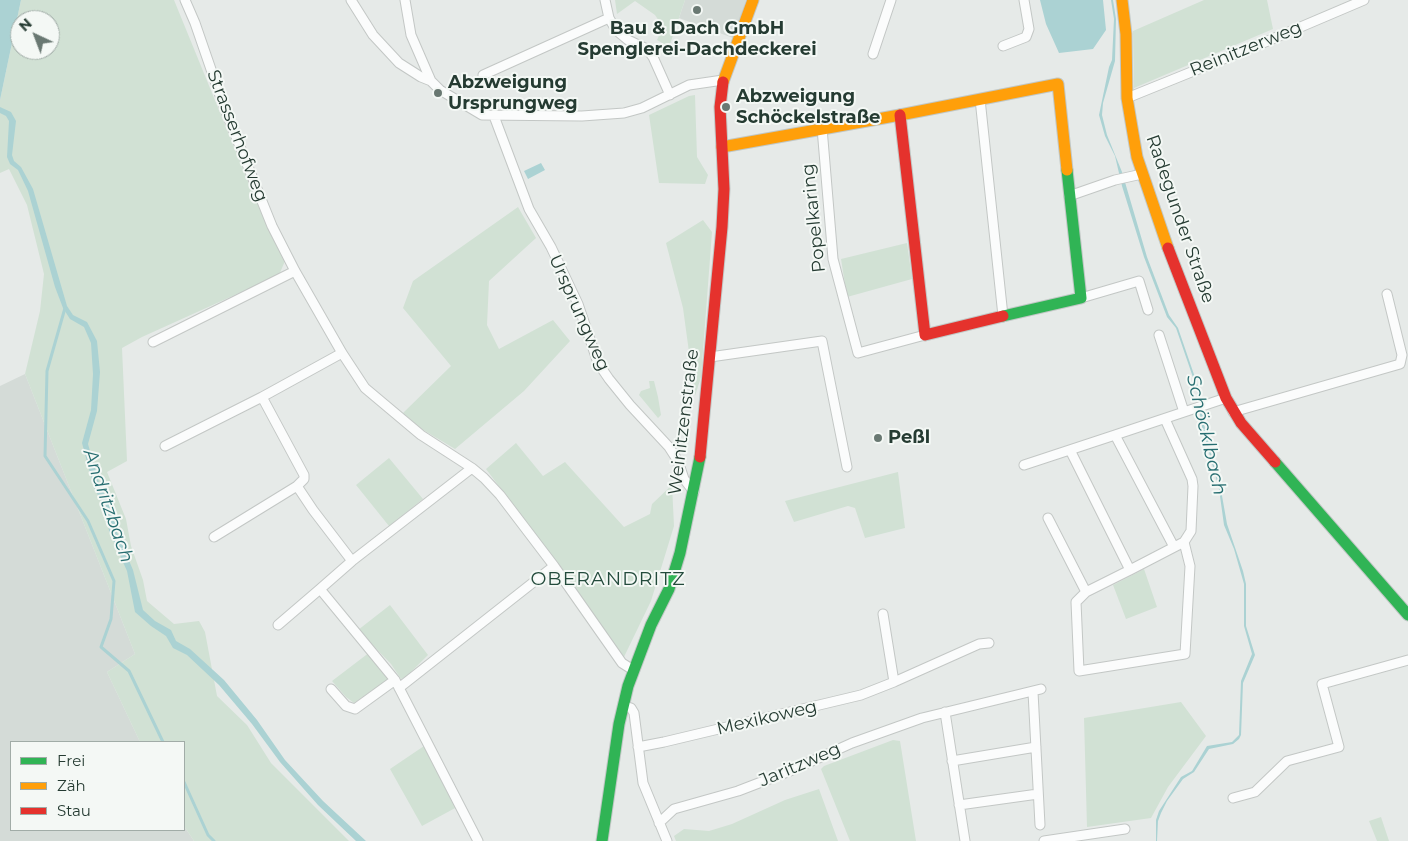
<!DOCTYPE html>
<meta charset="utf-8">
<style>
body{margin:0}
#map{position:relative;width:1408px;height:841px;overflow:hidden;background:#e6eae8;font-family:Montserrat,sans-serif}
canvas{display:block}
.legend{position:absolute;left:10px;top:741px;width:175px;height:90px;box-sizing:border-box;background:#f4f8f5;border:1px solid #a1aca7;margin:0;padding:6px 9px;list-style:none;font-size:15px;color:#253b32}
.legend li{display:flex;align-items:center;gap:10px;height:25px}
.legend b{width:25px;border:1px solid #a1aca7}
.north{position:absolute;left:10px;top:10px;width:50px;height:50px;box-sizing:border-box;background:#f4f8f5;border:1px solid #a1aca7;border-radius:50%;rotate:317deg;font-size:14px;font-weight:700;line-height:20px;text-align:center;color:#253b32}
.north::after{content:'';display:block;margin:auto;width:18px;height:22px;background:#697872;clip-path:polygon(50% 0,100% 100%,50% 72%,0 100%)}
</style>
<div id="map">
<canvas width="1408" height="841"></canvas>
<ul class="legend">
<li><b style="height:6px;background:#30b455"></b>Frei</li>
<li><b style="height:6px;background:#ff9f0a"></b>Zäh</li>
<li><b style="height:6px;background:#e5322d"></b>Stau</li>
</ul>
<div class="north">N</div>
</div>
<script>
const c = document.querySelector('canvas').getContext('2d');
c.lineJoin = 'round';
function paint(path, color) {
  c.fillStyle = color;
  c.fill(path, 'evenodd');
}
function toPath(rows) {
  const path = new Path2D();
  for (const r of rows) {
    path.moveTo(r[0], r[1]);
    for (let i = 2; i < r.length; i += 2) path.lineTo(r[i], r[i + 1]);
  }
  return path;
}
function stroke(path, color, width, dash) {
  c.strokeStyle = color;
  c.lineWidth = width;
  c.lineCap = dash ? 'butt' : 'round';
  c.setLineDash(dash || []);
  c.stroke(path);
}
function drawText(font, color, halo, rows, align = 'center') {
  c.font = font + ' Montserrat,sans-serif';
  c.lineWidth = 4;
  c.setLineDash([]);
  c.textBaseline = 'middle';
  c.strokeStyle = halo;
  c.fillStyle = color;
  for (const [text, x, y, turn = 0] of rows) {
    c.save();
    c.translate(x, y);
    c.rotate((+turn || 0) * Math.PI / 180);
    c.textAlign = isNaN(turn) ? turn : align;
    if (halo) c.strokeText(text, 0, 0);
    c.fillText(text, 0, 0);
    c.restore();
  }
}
const built = toPath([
 [685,0,746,0,733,38,679,18],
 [25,374,135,654,107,672,140,742,11,742,11,830,184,830,184,826,194,841,0,841,0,386]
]);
const green = toPath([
 [21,0,174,0,250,186,285,261,279,275,142,337,122,348,127,461,107,472,126,519,131,546,143,580,147,601,174,624,199,621,205,632,217,696,247,725,271,763,349,841,194,841,184,826,184,742,140,742,107,672,135,654,25,374,40,311,44,274,27,205,9,169,0,173,0,100],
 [20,20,50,20,50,50,20,50],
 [615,0,685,0,669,47,657,40,663,27,655,15,635,1,617,14],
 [1204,0,1267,0,1273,29,1134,88,1133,31],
 [695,95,697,157,708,175,705,184,659,183,649,115,689,96],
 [518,207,536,238,489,281,487,325,499,349,553,320,570,341,524,391,455,449,420,428,403,413,451,366,403,308,413,281],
 [703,220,712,232,701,377,695,396,683,308,666,243],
 [907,243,912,279,847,297,841,259],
 [649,381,654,381,658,397,661,415,658,418,639,395,641,391,650,388],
 [516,443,543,476,565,462,624,527,650,514,652,504,672,485,674,526,651,601,623,659,558,565,486,469],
 [389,458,423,499,389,526,356,485],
 [898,472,905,528,865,538,855,508,848,506,794,522,785,501],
 [1144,569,1157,607,1126,619,1113,585],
 [390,605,428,655,406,677,401,679,391,664,358,630],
 [370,652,389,679,354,703,346,697,332,681],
 [1181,702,1206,736,1168,787,1151,818,1087,827,1084,718],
 [893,740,900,741,916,841,850,841,821,769,824,766],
 [424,746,457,807,422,826,390,769],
 [819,789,838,841,676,841,674,836,684,829,709,831,732,824,785,800],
 [1381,817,1389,841,1377,841,1369,821]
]);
const water = toPath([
 [0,0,21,0,0,100],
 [1040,0,1103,0,1106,30,1093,49,1059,53,1046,24],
 [1111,0,1113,0,1116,19,1115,61,1103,103,1102,115,1107,135,1122,172,1147,257,1169,315,1178,328,1199,389,1205,429,1221,490,1227,524,1243,571,1246,584,1246,626,1255,655,1243,683,1241,735,1239,739,1233,744,1209,749,1194,772,1183,779,1167,801,1161,813,1158,821,1157,841,1156,841,1156,820,1159,811,1181,777,1192,771,1207,746,1232,742,1239,735,1241,681,1252,654,1244,626,1244,584,1234,549,1224,525,1219,489,1201,423,1197,389,1176,328,1167,317,1144,257,1122,186,1115,156,1105,136,1099,115,1109,67,1112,60,1114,19],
 [0,107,11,112,16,121,12,155,14,161,21,167,33,189,67,306,73,315,87,322,97,341,100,372,97,411,88,444,100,486,114,512,116,530,133,570,143,610,155,621,171,630,176,641,190,649,224,680,257,720,285,760,323,801,366,841,356,841,318,805,280,762,252,724,219,685,187,655,173,648,166,636,151,626,135,612,127,571,109,531,106,509,94,488,82,443,91,410,93,374,91,343,84,327,70,319,63,308,55,287,28,191,18,170,10,164,7,157,9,121,6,116,0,113],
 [541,163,545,170,528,179,524,171]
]);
const stream = toPath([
 [65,308,47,371,45,456,88,521,114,581,111,619,101,647,129,671,163,742],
 [184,782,208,835,214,841]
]);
const street = toPath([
 [185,0,195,23,224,107,272,226,295,271,342,353,365,388,421,435,472,468,484,478,500,495,554,566],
 [351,0,373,35,399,63,421,77,431,81],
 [405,0,411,35,431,81,440,90,482,115,582,116,624,113,642,108,689,85,723,80],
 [605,0,609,18,616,30,628,40,647,49,653,57,670,95],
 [1003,46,1026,37,1029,29,1024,0],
 [873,54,891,0],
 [483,75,609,18],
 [1127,98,1263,43,1364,0],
 [980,99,1003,316],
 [494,116,529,209,551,247,578,304,598,363,609,379,630,405,669,447,678,461,684,479,694,492],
 [822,128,833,259,858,353,925,335],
 [1069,196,1115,180,1142,174],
 [1081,298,1139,281,1148,310],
 [1159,335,1184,412],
 [153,342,295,271],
 [710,357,822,341,847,467],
 [262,397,342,353],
 [1233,412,1400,364,1402,355,1387,294],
 [1115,435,1226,398],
 [165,446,262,397,304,475,304,479,297,486,313,510,352,561],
 [1070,450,1130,570,1086,592,1076,602,1079,671,1185,654,1190,566,1184,542],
 [1024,465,1115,435,1174,547],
 [1048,518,1086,592],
 [214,537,297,486],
 [1130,570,1184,542,1191,531,1193,486,1192,479,1165,419],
 [320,589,352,561,472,468],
 [883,614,894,682],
 [278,625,320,589,395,680,478,841],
 [399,688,554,566,622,663,633,670],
 [331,689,346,706,355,709,395,680],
 [1033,692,1040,825],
 [624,706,631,708,634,713,643,783,667,841],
 [945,712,965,841],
 [638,747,664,742,861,695,894,682,979,644,989,643],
 [952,761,1036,747],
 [1233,798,1255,792,1287,761,1339,747,1322,684,1408,660],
 [959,805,1038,794],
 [659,823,674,809,738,791,790,771,852,743,922,718,1041,689],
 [1044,841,1125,829]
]);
const fast = toPath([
 [1003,316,1081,298,1067,170],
 [1275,462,1408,615],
 [602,841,619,724,628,686,651,625,669,589,680,553,700,457]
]);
const slow = toPath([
 [1122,0,1126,34,1127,98,1137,157,1168,248],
 [723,82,753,0],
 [722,147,900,115,1058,84,1067,170]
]);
const jam = toPath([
 [900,115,925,335,1003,316],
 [1168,248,1226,398,1241,423,1275,462],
 [700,457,722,227,724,189,720,107,723,82]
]);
const markers = [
 [697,10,5,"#697872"],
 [438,93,5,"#697872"],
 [726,107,5,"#697872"],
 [878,438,5,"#697872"]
];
const poiNames = [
 ["Bau & Dach GmbH",697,29,"center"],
 ["Spenglerei-Dachdeckerei",697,50,"center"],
 ["Abzweigung",448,83],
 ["Ursprungweg",448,104],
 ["Abzweigung",736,97],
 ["Schöckelstraße",736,118],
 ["Peßl",888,438]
];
const streetNames = [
 ["Reinitzerweg",1246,49,-22],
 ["Strasserhofweg",237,136,69],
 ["Popelkaring",814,218,-96],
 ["Radegunder Straße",1180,219,71],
 ["Ursprungweg",579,313,66],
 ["Weinitzenstraße",684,422,-83],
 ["Mexikoweg",767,718,-13],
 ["Jaritzweg",800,765,-23]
];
const waterNames = [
 ["Schöcklbach",1206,435,77],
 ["Andritzbach",108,506,71]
];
const neighbourhoodNames = [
 ["OBERANDRITZ",608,579]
];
paint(built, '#d4dbd7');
paint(green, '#d1e1d4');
paint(water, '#abd2d3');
stroke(stream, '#abd2d3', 3);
stroke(street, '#c3c7c5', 11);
stroke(fast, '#c1c7c5', 13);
stroke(slow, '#c1c7c5', 13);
stroke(jam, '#c1c7c5', 13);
stroke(street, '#fbfcfc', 9);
stroke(fast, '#30b455', 11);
stroke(slow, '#ff9f0a', 11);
stroke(jam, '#e5322d', 11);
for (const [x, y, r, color] of markers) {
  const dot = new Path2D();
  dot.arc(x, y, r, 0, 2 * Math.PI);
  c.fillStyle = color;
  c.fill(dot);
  stroke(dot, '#f4f8f5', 2);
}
drawText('bold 18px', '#253b32', '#f4f8f5', poiNames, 'left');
drawText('18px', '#253b32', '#f4f8f5', streetNames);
drawText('italic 19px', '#266d70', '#f4f8f5', waterNames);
c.letterSpacing = '1px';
drawText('19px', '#234b3c', '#f4f8f5', neighbourhoodNames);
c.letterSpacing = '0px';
</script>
